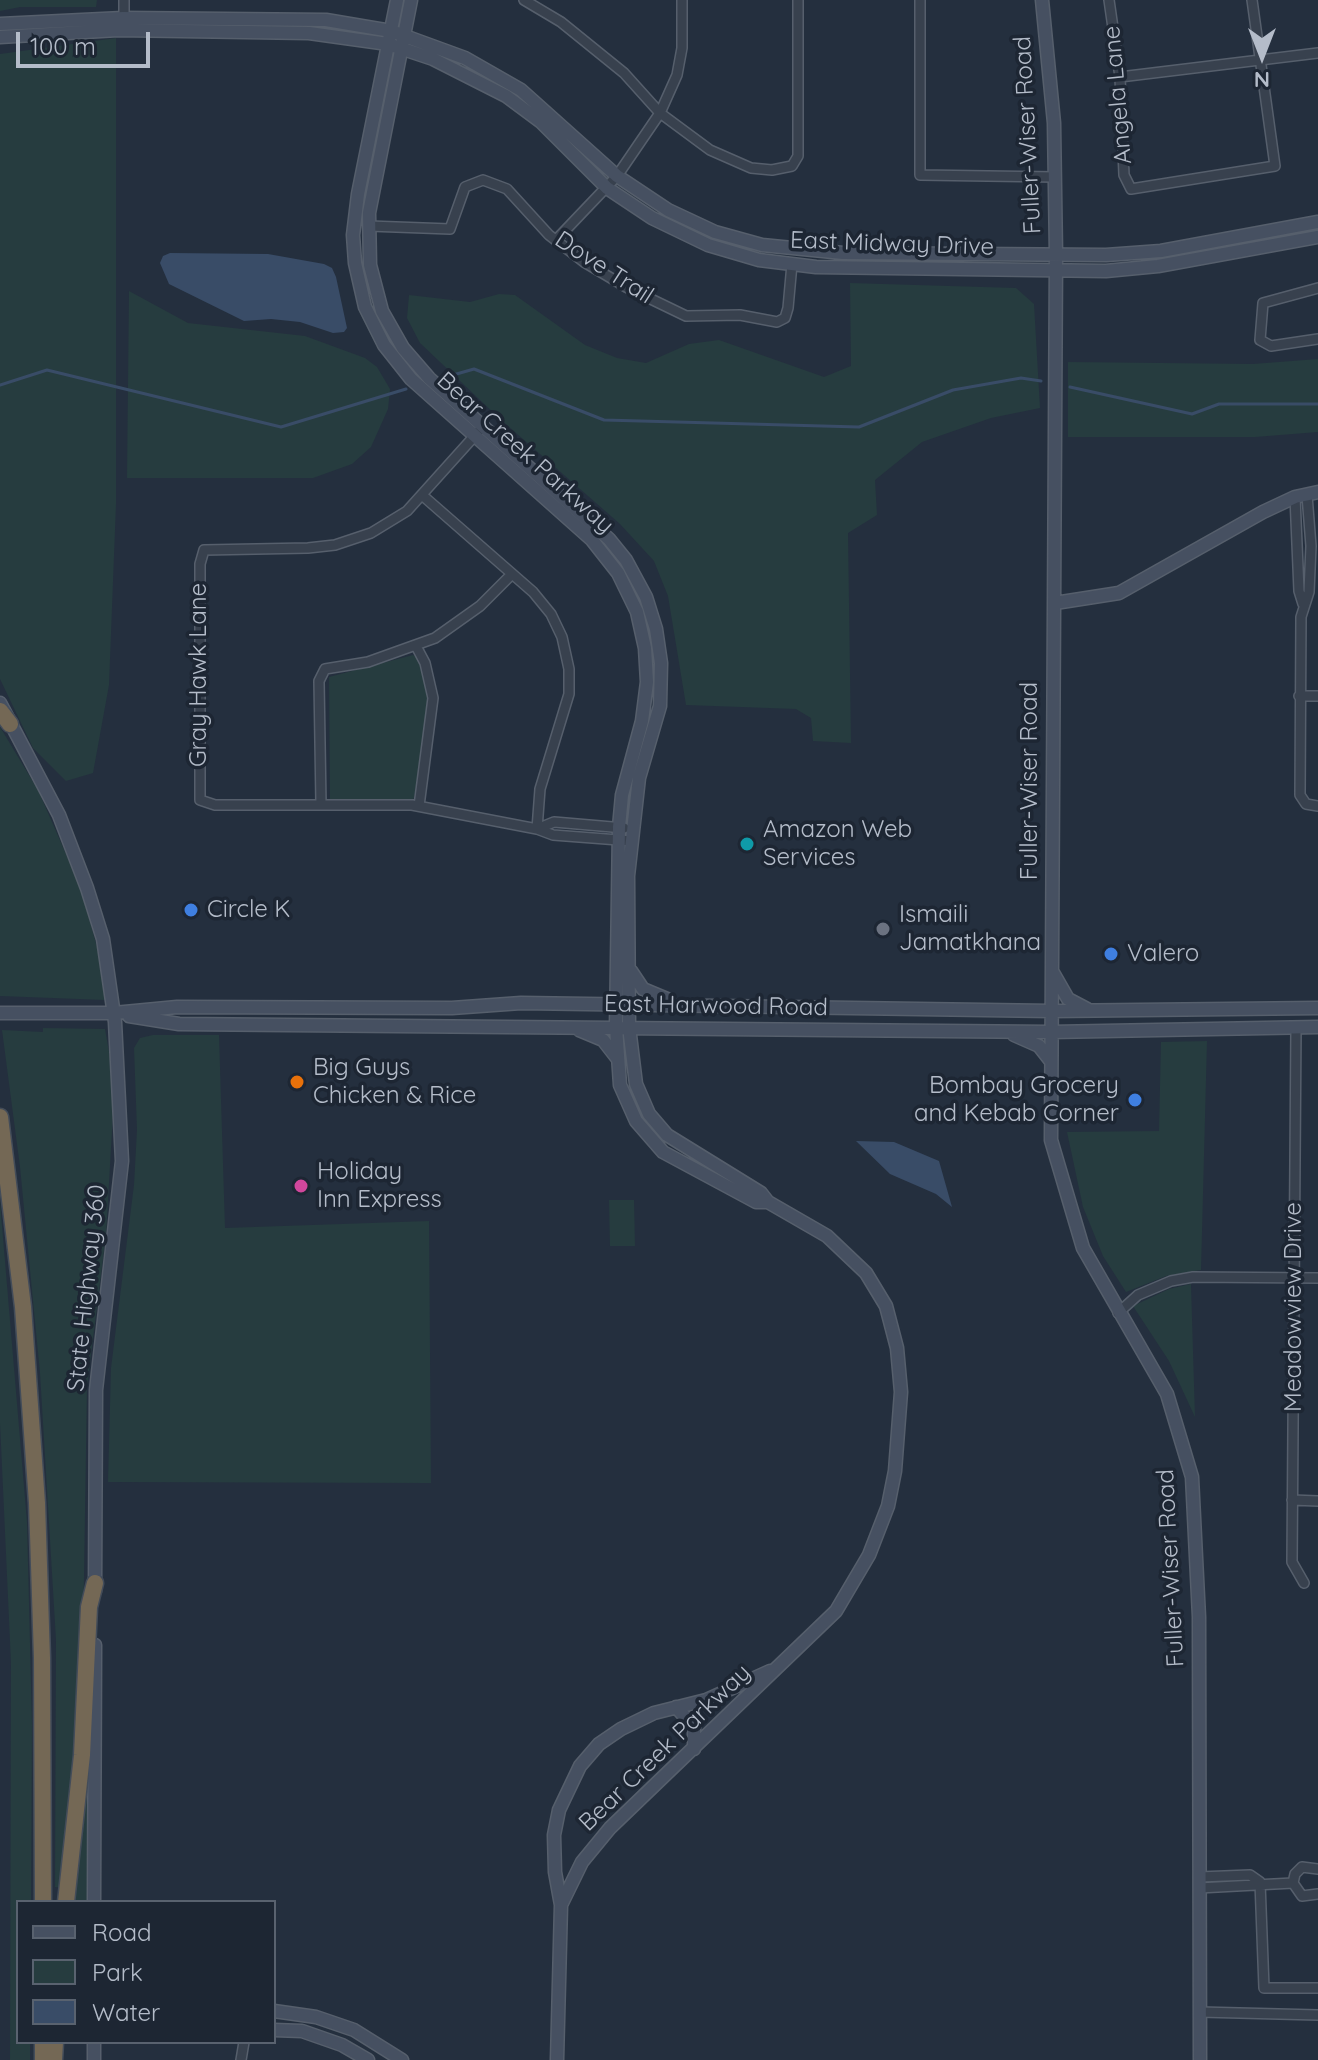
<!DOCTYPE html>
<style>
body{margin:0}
#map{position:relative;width:1318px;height:2060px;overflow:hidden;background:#242f3e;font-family:Quicksand,sans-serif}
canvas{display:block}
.legend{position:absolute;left:16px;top:1900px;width:260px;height:144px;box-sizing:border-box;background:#1d2633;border:2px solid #59626f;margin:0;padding:10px 14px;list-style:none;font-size:24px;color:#b4bcc9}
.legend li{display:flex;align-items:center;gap:16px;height:40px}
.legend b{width:40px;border:2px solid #59626f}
.north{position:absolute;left:1222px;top:16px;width:80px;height:80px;-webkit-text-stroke:6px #1d2633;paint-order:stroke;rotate:180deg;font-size:22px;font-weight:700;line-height:32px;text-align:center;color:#b4bcc9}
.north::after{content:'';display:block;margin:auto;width:28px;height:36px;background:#b4bcc9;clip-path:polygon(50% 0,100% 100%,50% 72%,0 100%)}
.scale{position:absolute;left:16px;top:32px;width:134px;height:36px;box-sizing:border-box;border:4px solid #b4bcc9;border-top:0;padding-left:10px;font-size:24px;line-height:28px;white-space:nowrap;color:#b4bcc9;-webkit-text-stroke:6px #1d2633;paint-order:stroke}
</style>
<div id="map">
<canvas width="1318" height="2060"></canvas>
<ul class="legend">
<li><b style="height:10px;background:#465061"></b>Road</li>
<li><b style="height:22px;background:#263c3f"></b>Park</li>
<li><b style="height:22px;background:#394c67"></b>Water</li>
</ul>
<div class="north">N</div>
<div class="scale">100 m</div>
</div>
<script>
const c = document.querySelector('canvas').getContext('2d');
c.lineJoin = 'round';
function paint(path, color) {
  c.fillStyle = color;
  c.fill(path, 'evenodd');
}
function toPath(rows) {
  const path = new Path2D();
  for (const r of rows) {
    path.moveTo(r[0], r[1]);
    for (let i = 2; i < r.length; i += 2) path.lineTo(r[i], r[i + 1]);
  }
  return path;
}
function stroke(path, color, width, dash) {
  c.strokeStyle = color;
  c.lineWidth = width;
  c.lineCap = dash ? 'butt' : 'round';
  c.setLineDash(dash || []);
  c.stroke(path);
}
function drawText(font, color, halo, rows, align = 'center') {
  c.font = font + ' Quicksand,sans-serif';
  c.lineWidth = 7;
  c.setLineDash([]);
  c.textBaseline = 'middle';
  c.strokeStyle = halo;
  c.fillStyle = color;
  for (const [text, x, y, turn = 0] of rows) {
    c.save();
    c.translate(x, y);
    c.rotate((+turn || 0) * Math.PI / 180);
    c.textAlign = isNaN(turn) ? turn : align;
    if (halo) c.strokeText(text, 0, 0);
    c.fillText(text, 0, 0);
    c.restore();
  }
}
const green = toPath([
 [0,0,97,0,96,7,20,7,0,11],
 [116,38,116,504,109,685,93,773,66,781,33,748,0,679,0,54],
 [850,283,1016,288,1034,304,1040,408,991,418,922,442,875,480,877,515,848,533,851,743,813,741,811,718,796,709,686,705,668,596,654,561,620,524,500,419,420,343,407,318,409,295,470,302,499,294,515,295,585,345,617,358,646,363,689,344,719,340,824,377,851,366],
 [129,291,188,323,305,336,365,358,377,367,390,389,388,409,371,447,352,464,313,478,127,478],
 [1318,359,1318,432,1255,437,1068,437,1068,362,1253,364],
 [413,655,418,658,430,699,414,798,408,802,330,801,329,677],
 [0,727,38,790,80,886,97,947,106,991,105,1000,0,996],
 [43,1028,105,1029,111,1063,113,1113,106,1235,87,1386,82,1703,62,1888,55,1887,56,1640,40,1373,20,1167,2,1030,43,1032],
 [153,1035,219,1035,225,1228,429,1221,431,1483,108,1482,111,1368,134,1185,137,1130,134,1048,140,1038],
 [1207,1041,1201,1270,1166,1276,1126,1292,1103,1256,1083,1207,1067,1132,1159,1131,1161,1042],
 [609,1200,634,1200,635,1246,610,1246],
 [0,1202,27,1522,32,1725,31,1902,18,1902,18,2042,30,2042,30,2060,10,2060,11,1663,0,1423],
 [1191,1284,1191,1285,1195,1417,1169,1361,1133,1306,1169,1289],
 [85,1772,90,1773,89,1902,72,1902]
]);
const water = toPath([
 [170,253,268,254,324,264,332,268,336,277,347,328,344,332,333,333,300,322,271,319,244,321,169,284,160,263,163,256],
 [856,1141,894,1142,939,1161,952,1207,936,1194,890,1174]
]);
const stream = toPath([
 [446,377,474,369,604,420,859,427,953,390,1021,378,1041,381],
 [0,385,47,370,281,427,406,389],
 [1070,387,1192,414,1219,404,1318,404]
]);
const street = toPath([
 [124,0,124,25],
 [524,0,561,22,624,73,660,113,710,150,751,168,772,170,792,166,798,156,798,0],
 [920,0,920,175,1055,177],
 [1109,0,1120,77,1124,175,1131,189,1275,166,1252,0],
 [1120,77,1318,53],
 [369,226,450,229,465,187,483,180,507,189,549,235,584,262,626,287,686,316,740,315,777,322,785,318,788,308,792,264],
 [556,240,617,176,660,113,677,75,682,48,682,0],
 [1318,288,1263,303,1260,340,1271,346,1318,339],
 [479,431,407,511,371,533,335,545,308,548,204,550,200,564,200,800,215,805,412,805,537,829,553,835,632,841],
 [422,495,533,592,551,614,562,637,569,669,569,694,540,789,537,829],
 [1307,495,1311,546,1309,592,1301,617,1300,795,1306,804,1318,806],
 [1295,497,1299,591,1303,604],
 [416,646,425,663,433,698,419,806],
 [1299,696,1318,696],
 [321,804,319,681,325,669,368,662,435,638,480,606,512,574],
 [537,829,554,822,624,828],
 [1296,1027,1292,1562,1304,1583],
 [1118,1313,1138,1295,1171,1281,1193,1277,1318,1278],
 [1292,1500,1318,1501],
 [1318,1869,1302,1867,1295,1874,1293,1883,1302,1896,1318,1894],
 [1199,1877,1250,1875,1260,1882],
 [1260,1882,1264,1988,1318,1988],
 [1199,1888,1293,1883],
 [1200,2012,1318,2015],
 [241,2060,244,2042]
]);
const secondary = toPath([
 [397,0,358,194,353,235,355,263,365,307,384,345,411,379,592,540,618,573,637,612,645,648,647,682,642,721,622,795,619,827,616,1027,620,1085,636,1121,663,1152,756,1202,768,1202],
 [411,0,369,213,370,265,382,311,403,348,429,378,609,539,626,560,646,597,656,629,661,663,660,706,639,778,628,876,629,1027,636,1084,649,1114,667,1135,761,1193,768,1202,827,1236,866,1273,886,1306,897,1348,901,1392,895,1471,888,1506,869,1555,836,1611,610,1828,582,1862,561,1905],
 [1042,0,1054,123,1056,255,1051,1140,1083,1248,1167,1394,1192,1477,1199,1617,1200,2060],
 [0,24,123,18,326,20,391,31,465,58,521,90,617,176,668,210,715,232,762,245,843,253,1106,255,1161,251,1318,222],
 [0,37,118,30,309,33,388,44,433,59,506,96,541,122,607,188,652,218,708,245,759,260,816,267,1106,271,1158,266,1318,237],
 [1055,603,1119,593,1263,512,1295,497,1318,492],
 [0,703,59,815,87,888,103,939,115,1022,122,1161,96,1390,95,1591],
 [631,971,643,989,667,999],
 [1052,971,1068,999,1087,1009],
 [0,1013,114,1013,177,1007,452,1008,521,1003,1051,1011,1318,1008],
 [129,1016,179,1024,1051,1032,1318,1027],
 [579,1030,603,1040,617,1058],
 [1014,1035,1039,1046,1050,1060],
 [676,1707,694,1727,694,1749],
 [94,1902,95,1645],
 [274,2011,316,2017,354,2030,402,2060],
 [274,2030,302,2031,342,2045,368,2060],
 [94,2060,94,2042],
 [557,2060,561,1905,555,1872,554,1835,559,1810,580,1766,599,1744,621,1729,654,1713,706,1700,770,1671]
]);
const highway = toPath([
 [0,711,10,724],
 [0,1117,23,1307,37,1503,42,1658,43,1902],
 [66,1902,82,1755,89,1607,95,1583],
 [43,2060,43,2042],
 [54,2060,55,2042]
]);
const markers = [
 [747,844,8,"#0f9aa8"],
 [191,910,8,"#3f7fe0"],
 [883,929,8,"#6b7280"],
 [1111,954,8,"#3f7fe0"],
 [297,1082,8,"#e8710a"],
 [1135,1100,8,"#3f7fe0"],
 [301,1186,8,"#d1479c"]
];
const streetNames = [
 ["Angela Lane",1118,95,-95],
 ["Fuller-Wiser Road",1028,135,-93],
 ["East Midway Drive",892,244,2],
 ["Dove Trail",604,268,33],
 ["Bear Creek Parkway",525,453,42],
 ["Gray Hawk Lane",199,675,-90],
 ["Fuller-Wiser Road",1030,781,-90],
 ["East Harwood Road",716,1006,1],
 ["State Highway 360",87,1288,-84],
 ["Meadowview Drive",1294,1307,-90],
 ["Fuller-Wiser Road",1171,1568,-93],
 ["Bear Creek Parkway",665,1748,-44]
];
const poiNames = [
 ["Amazon Web",763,830],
 ["Services",763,858],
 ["Circle K",207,910],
 ["Ismaili",899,915],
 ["Jamatkhana",899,943],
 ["Valero",1127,954],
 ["Big Guys",313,1068],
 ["Chicken & Rice",313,1096],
 ["Bombay Grocery",1119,1086,"right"],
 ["and Kebab Corner",1119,1114,"right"],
 ["Holiday",317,1172],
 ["Inn Express",317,1200]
];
paint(green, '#263c3f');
paint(water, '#394c67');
stroke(stream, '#394c67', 3);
stroke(street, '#565f6c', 12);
stroke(secondary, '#565f6c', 15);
stroke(highway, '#434c59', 19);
stroke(street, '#38414e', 9);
stroke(secondary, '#465061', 12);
stroke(highway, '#746855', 16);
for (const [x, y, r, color] of markers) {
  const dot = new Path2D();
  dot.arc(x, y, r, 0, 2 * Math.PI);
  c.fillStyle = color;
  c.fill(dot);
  stroke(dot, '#1d2633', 3);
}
drawText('24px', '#b4bcc9', '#1d2633', streetNames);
drawText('24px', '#b4bcc9', '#1d2633', poiNames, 'left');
</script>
